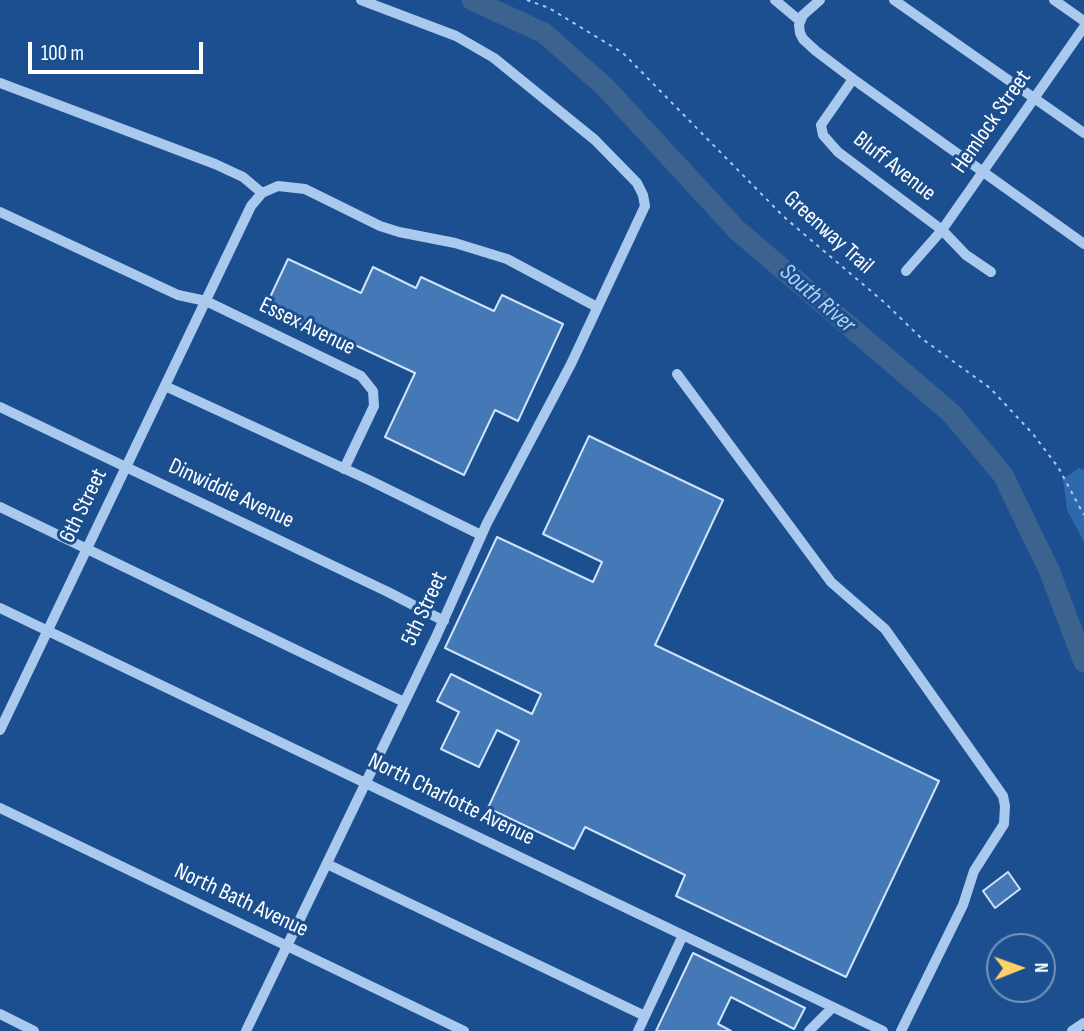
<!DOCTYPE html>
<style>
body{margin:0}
#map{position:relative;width:1084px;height:1031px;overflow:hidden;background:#1b4f8f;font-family:"Sofia Sans Condensed",sans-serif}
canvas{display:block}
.north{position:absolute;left:986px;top:933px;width:70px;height:70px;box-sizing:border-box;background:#1b4f8f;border:2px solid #7695bc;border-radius:50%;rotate:89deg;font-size:19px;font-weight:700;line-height:28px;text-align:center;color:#fff}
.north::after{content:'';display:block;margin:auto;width:24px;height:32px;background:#ffd166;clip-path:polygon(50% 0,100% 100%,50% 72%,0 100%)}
.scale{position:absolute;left:28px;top:42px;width:175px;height:32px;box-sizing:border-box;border:4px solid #fff;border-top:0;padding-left:9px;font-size:21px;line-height:24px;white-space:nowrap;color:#fff;-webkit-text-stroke:5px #1b4f8f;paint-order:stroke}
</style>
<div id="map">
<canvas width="1084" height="1031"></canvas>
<div class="north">N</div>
<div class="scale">100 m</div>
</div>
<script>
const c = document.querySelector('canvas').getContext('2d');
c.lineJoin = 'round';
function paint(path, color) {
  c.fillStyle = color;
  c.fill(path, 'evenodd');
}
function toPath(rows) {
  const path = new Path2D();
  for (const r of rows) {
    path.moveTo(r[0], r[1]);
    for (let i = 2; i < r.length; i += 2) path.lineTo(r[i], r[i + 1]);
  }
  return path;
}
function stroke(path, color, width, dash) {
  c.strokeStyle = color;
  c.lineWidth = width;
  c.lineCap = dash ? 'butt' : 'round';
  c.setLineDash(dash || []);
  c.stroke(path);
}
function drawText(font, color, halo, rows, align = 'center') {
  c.font = font + ' "Sofia Sans Condensed",sans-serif';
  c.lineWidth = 6;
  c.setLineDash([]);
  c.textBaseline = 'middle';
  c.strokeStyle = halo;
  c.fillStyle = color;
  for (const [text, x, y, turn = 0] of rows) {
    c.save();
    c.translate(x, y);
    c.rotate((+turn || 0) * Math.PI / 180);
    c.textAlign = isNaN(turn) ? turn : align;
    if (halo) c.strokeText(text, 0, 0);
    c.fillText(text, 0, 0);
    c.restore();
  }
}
const green = toPath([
 [1079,468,1084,470,1084,542,1067,510,1063,479]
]);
const river = toPath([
 [472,0,544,33,605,87,737,230,951,413,1003,475,1049,570,1084,662]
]);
const building = toPath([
 [288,259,361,293,373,267,416,288,421,277,494,311,502,295,563,324,518,421,495,410,464,475,385,437,415,373,342,339,340,343,265,308,288,259],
 [589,436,723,500,655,645,939,781,846,977,676,896,685,875,585,827,574,849,488,808,519,741,497,730,479,767,441,749,459,712,437,701,451,674,532,714,541,694,445,648,497,537,593,582,602,562,543,534,589,436],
 [1008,872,1020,889,995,908,983,891,1008,872],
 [693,953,805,1008,794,1029,731,997,718,1024,731,1031,656,1031,693,953]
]);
const path = toPath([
 [527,0,549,8,623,53,784,217,885,303,921,338,990,388,1033,434,1058,467,1084,515]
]);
const minor = toPath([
 [775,0,800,21],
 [820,0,803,15,799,25,800,33,803,39,816,51,853,79,821,125,823,135,838,152,942,230,966,255,991,272],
 [894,0,1084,133],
 [1054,0,1084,21],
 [853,79,1084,244],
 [0,83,215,164,243,177,262,193],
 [0,212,178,295,206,301,361,376,373,391,374,406,344,469],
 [906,271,942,230,1084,27],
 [677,374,831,582,885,629,1003,796,1005,806,1004,824,974,871,963,905,901,1031],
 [165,386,369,480,481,535],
 [0,407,388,592,444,621],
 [0,507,404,702],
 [0,608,883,1031],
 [0,730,251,206,262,193,278,186,305,189,380,226,399,232,455,243,507,259,597,307],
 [0,808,464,1031],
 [327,864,645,1016],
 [0,1014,34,1031],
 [246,1031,436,637,487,523,571,364,645,206,643,195,637,183,595,140,494,58,456,36,361,0],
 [638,1031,683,935],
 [809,1031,833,1007],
 [1072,1031,1084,1023]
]);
const streetNames = [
 ["Hemlock Street",992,122,-55],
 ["Bluff Avenue",894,167,38],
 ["Greenway Trail",828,233,42],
 ["Essex Avenue",307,327,26],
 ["Dinwiddie Avenue",231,494,25],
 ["6th Street",84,506,-64],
 ["5th Street",425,609,-65],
 ["North Charlotte Avenue",451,800,26],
 ["North Bath Avenue",241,901,25]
];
const waterNames = [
 ["South River",817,299,41]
];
paint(green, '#2e69ad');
stroke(river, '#3c6290', 21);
paint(building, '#4478b7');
stroke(building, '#cfe3fa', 2);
stroke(path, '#a9c9ee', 2, [3.5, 5]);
stroke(minor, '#a9c9ee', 10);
drawText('23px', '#fff', '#1b4f8f', streetNames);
drawText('italic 24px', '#b5d3f5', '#1b4f8f', waterNames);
</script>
